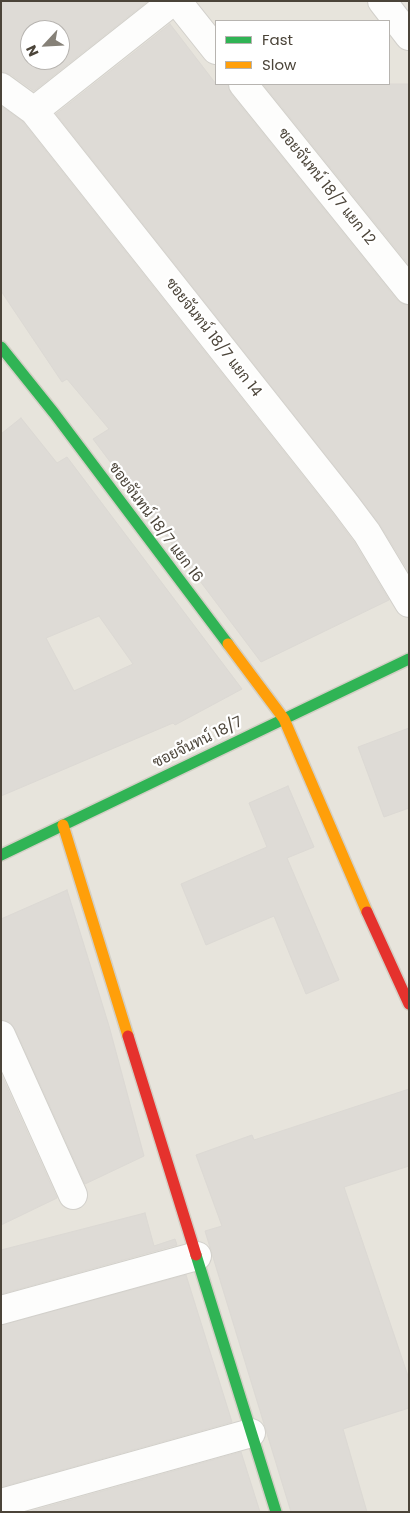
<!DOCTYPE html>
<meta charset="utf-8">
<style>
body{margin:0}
#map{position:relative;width:410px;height:1513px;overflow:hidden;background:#f4f2ee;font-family:Poppins,sans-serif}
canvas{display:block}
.frame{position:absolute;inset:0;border:2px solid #4b4439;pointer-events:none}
.legend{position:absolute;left:215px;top:20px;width:175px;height:65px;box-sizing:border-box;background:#fff;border:1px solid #b7b4b0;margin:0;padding:6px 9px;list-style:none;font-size:15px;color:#4b4439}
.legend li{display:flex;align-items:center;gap:10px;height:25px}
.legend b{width:25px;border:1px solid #b7b4b0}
.north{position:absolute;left:20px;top:20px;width:50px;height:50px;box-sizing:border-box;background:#fff;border:1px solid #b7b4b0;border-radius:50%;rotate:245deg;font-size:14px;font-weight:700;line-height:20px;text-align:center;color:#4b4439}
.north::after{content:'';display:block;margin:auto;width:18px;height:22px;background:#868178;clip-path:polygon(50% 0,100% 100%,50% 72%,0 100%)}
</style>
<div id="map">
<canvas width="410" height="1513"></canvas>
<div class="frame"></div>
<ul class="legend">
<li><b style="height:6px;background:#30b455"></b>Fast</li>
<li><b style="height:6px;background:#ff9f0a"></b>Slow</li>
</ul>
<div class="north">N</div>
</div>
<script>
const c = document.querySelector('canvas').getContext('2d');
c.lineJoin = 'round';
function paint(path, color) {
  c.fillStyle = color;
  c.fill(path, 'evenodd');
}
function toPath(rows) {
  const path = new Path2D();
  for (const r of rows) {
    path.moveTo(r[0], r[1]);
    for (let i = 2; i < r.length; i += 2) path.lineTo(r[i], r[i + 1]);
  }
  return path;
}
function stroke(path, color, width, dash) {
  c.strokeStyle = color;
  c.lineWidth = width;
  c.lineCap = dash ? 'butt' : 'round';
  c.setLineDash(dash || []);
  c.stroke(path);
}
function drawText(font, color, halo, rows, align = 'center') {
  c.font = font + ' Poppins,Sarabun,sans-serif';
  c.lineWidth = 4.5;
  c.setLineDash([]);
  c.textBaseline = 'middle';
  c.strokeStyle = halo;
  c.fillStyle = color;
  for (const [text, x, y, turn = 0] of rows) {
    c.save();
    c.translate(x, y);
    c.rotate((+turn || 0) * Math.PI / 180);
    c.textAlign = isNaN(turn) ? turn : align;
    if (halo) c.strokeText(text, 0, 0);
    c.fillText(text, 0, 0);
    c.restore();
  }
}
const residential = toPath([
 [1,1,409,1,409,1512,1,1512],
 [216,21,389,21,389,84,216,84],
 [30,30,60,30,60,60,30,60]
]);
const building = toPath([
 [1,1,148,1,34,91,10,74,1,72,1,1],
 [30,30,60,30,60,60,30,60,30,30],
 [170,24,216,84,228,84,231,94,397,300,403,304,409,305,409,572,380,525,358,496,56,114,170,24],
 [263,84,409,84,409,265,263,84],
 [1,106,23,122,334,515,354,542,389,600,261,662,93,439,109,429,67,379,62,382,1,291,1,106],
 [21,418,57,463,67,457,242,689,175,725,173,723,1,796,1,434,21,418],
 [99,616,133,664,74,691,46,638,99,616],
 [409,728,409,808,384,817,358,747,409,728],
 [288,786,314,847,287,858,339,980,306,994,274,916,206,945,181,884,267,847,249,803,288,786],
 [67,890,109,1026,144,1156,85,1184,15,1029,10,1022,1,1020,1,919,67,890],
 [1,1074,57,1198,1,1225,1,1074],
 [409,1089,409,1166,344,1187,409,1379,409,1408,343,1429,367,1512,291,1512,205,1231,222,1226,196,1155,252,1135,254,1140,409,1089],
 [145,1213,154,1246,175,1239,177,1245,1,1294,1,1250,145,1213],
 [186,1275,232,1422,1,1487,1,1325,186,1275],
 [241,1452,260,1512,28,1512,241,1452]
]);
const street = toPath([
 [177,1,216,50],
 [382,1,409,36],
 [243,84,409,290],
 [1,87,34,111,346,505,367,533,409,603],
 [34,111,173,1],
 [1,1035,73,1195],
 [1,1310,197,1256],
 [1,1503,251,1433]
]);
const fast = toPath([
 [1,347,54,413,228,644],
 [1,855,409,659],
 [196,1255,276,1512]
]);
const slow = toPath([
 [228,644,284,719,367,912],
 [63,825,128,1036]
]);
const jam = toPath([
 [367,912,409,1004],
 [128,1036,196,1255]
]);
const streetNames = [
 ["ซอยจันทน์ 18/7 แยก 12",326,187,51],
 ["ซอยจันทน์ 18/7 แยก 14",213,338,52],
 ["ซอยจันทน์ 18/7 แยก 16",155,523,53],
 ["ซอยจันทน์ 18/7",198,743,-26]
];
paint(residential, '#e7e4dc');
paint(building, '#dedbd6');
stroke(building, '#dcd9d4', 1);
stroke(street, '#d2d0cb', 30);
stroke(fast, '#d3cfc5', 14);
stroke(slow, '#d3cfc5', 14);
stroke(jam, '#d3cfc5', 14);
stroke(street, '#fdfdfc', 28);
stroke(fast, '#30b455', 11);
stroke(slow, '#ff9f0a', 11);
stroke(jam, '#e5322d', 11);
drawText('15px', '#4b4439', '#fff', streetNames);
</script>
